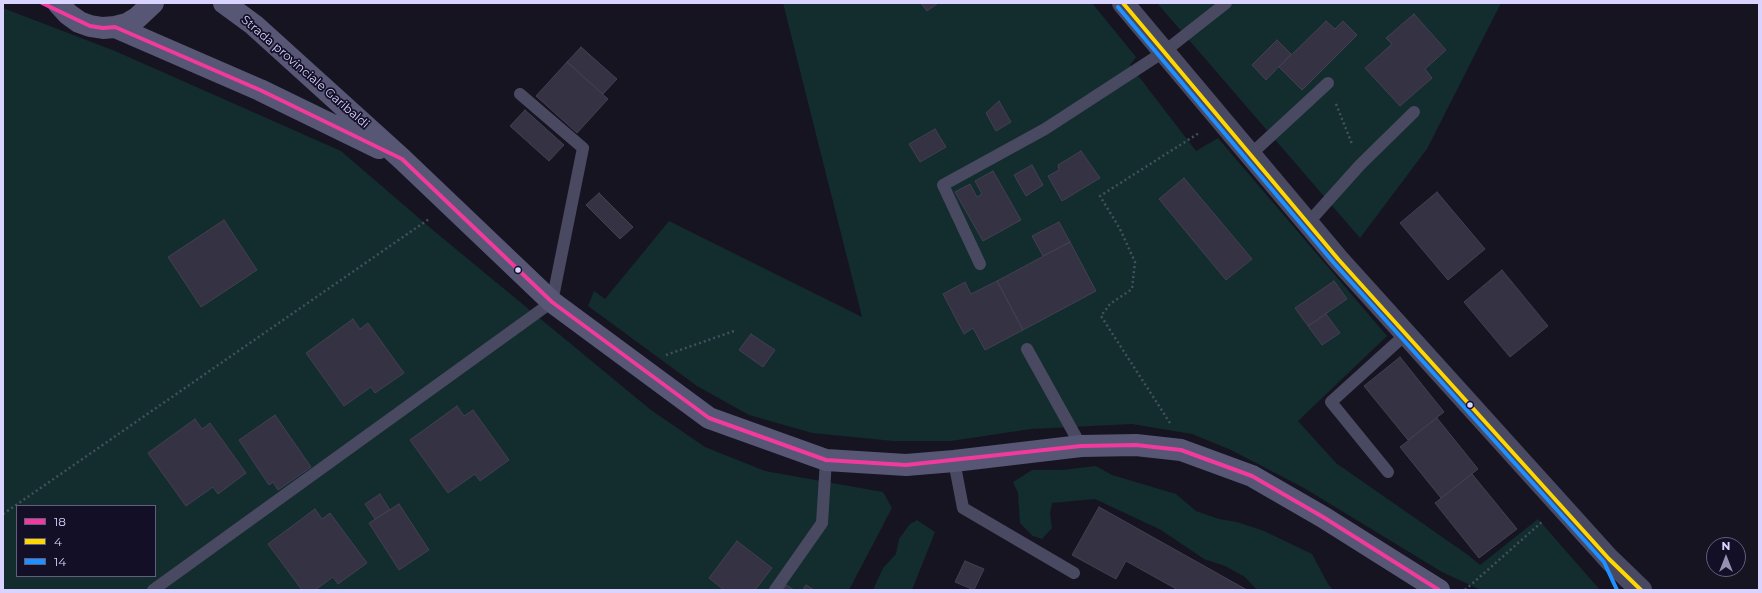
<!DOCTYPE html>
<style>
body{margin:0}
#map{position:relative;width:1762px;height:593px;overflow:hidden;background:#161421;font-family:Montserrat,sans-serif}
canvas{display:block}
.frame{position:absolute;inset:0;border:4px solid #d9d4ff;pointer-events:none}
.legend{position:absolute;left:16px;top:505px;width:140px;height:72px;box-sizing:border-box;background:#130f26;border:1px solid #625e7d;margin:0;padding:5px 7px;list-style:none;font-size:12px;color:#d9d4ff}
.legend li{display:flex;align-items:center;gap:8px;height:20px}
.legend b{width:20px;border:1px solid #625e7d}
.north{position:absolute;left:1706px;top:537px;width:40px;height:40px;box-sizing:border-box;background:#130f26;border:1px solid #625e7d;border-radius:50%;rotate:0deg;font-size:11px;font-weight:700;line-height:16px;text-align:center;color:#d9d4ff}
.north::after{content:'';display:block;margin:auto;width:14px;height:18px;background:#9591b1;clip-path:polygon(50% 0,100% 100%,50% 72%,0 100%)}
</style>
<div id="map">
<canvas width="1762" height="593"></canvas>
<div class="frame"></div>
<ul class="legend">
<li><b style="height:5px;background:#f13a9d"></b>18</li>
<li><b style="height:5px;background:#ffd700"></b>4</li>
<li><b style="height:5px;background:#1e90ff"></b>14</li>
</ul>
<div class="north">N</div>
</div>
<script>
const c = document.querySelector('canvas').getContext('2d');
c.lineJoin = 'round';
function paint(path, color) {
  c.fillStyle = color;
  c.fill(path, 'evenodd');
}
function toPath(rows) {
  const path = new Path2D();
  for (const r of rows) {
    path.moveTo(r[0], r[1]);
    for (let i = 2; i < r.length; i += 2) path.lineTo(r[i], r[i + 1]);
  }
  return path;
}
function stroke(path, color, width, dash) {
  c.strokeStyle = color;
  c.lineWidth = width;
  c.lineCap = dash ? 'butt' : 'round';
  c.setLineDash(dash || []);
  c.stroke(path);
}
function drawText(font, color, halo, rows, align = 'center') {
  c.font = font + ' Montserrat,sans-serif';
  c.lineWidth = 3.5;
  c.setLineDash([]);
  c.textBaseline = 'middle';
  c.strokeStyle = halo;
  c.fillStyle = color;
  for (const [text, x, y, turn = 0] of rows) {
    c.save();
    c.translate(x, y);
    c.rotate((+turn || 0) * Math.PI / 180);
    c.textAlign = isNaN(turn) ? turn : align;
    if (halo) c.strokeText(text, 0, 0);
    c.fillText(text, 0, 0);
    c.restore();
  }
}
const green = toPath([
 [783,3,1092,3,1136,57,1130,65,1196,151,1218,138,1387,336,1298,421,1336,463,1468,555,1480,565,1538,519,1600,590,1481,590,1442,572,1304,488,1231,450,1192,434,1132,424,1031,429,951,441,893,441,812,433,749,415,697,386,588,306,594,291,605,299,669,221,862,317],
 [1157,3,1501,3,1427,149,1360,238],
 [3,8,115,51,341,151,434,231,651,410,705,447,765,471,883,492,892,508,849,590,3,590],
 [17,506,155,506,155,576,17,576],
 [1096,466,1112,475,1176,494,1196,511,1219,519,1237,522,1264,531,1312,554,1328,584,1333,590,1259,590,1255,588,1245,577,1225,566,1204,559,1161,530,1095,499,1052,503,1050,514,1052,528,1042,539,1033,536,1020,523,1018,493,1013,482,1032,470,1062,470],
 [917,520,935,532,912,590,873,590,883,568,896,554,899,539,910,524]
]);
const building = toPath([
 [921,3,938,3,927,11,921,3],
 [1414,14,1446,50,1425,69,1432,78,1400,106,1365,68,1392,44,1386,38,1414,14],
 [1326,21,1335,29,1343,21,1357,35,1302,90,1279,67,1326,21],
 [1277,40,1291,54,1266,80,1252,65,1277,40],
 [581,47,617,79,603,94,567,62,581,47],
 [567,62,608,99,577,133,536,96,567,62],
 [999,101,1011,122,996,131,986,113,999,101],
 [525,110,564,145,549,161,510,126,525,110],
 [935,129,946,147,920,162,909,144,935,129],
 [1081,151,1100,178,1062,201,1048,176,1059,170,1058,165,1081,151],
 [1032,165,1043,185,1026,196,1014,175,1032,165],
 [993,171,1021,220,983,241,955,192,970,184,977,197,982,194,975,181,993,171],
 [1184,178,1252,259,1226,280,1159,199,1184,178],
 [1437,192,1485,249,1448,280,1400,223,1437,192],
 [599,193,633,227,620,239,586,205,599,193],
 [224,220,257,270,201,307,168,257,224,220],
 [1059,222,1070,242,1043,256,1032,236,1059,222],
 [1070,242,1096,291,1023,330,997,281,1070,242],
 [1502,270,1548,326,1510,357,1464,302,1502,270],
 [997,281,1023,330,985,350,973,328,964,334,943,294,965,282,971,294,997,281],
 [1334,281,1347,299,1308,326,1295,308,1334,281],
 [1326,314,1340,333,1322,345,1308,326,1326,314],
 [353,319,360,329,368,323,404,373,375,393,371,387,344,406,306,353,353,319],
 [751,334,775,350,763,367,739,350,751,334],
 [1400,357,1444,412,1408,440,1364,386,1400,357],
 [457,406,464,416,473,410,509,460,480,481,475,474,448,493,410,440,457,406],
 [275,415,311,467,278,490,273,482,269,485,239,440,275,415],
 [1437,418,1478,469,1441,498,1400,447,1437,418],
 [195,419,202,429,210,423,246,473,218,494,213,487,186,506,148,453,195,419],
 [1472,474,1517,529,1479,558,1435,503,1472,474],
 [380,494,390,510,375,519,365,504,380,494],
 [399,504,429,550,399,570,369,523,399,504],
 [1099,507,1247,590,1178,590,1126,561,1116,579,1072,555,1099,507],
 [315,509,322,519,330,513,367,563,338,584,333,577,315,590,302,590,268,544,315,509],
 [737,541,772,568,755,590,724,590,709,578,737,541],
 [965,561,984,569,974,590,955,582,965,561],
 [786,585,794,590,783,590,786,585],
 [806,585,814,590,803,590,806,585]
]);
const path = toPath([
 [1336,104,1352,144],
 [666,355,734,331],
 [1170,423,1101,316,1110,304,1132,289,1135,262,1120,229,1100,196,1199,133],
 [3,514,429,219],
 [1465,590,1543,521]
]);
const service = toPath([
 [1250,155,1328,83],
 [1308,223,1360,165,1414,112],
 [980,264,943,185,1045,129,1165,51,1226,3],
 [1027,349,1081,446],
 [954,461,963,508,1074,573],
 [1388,472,1331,402,1406,334],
 [153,590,552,302,583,148,520,94],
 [775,590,822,523,826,460]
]);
const minor = toPath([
 [1123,3,1338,259,1609,559,1641,590]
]);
const secondary = toPath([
 [58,3,68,14,79,22,90,26,103,28,115,27,127,24,137,18,153,3],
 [224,3,254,25,402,159,552,302,709,418,826,460,906,465,954,461,1081,446,1136,445,1181,450,1252,476,1323,517,1439,590],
 [115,27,260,90,379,148]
]);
const bus1 = toPath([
 [42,3,90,26,103,28,115,27,260,90,402,159,552,302,709,418,826,460,906,465,1081,446,1136,445,1181,450,1252,476,1323,517,1439,590]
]);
const bus2 = toPath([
 [1123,3,1338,259,1609,559,1641,590]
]);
const bus3 = toPath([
 [1118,7,1334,263,1604,562,1617,590]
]);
const markers = [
 [518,270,3.5,"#d9d4ff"],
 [1470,405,3.5,"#d9d4ff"]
];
const streetNames = [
 ["Strada provinciale Garibaldi",305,72,41]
];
paint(green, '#132c2d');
paint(building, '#343243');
stroke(building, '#433f54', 1);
stroke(path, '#44505f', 2.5, [2, 3]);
stroke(service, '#4a4962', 12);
stroke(minor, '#4a4962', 22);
stroke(secondary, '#575674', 22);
stroke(bus1, '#f13a9d', 4);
stroke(bus2, '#ffd700', 4);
stroke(bus3, '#1e90ff', 4);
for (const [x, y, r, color] of markers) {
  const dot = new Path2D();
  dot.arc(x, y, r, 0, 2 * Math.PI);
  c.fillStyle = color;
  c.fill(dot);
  stroke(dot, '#130f26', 1.5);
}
drawText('12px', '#d9d4ff', '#130f26', streetNames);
</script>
